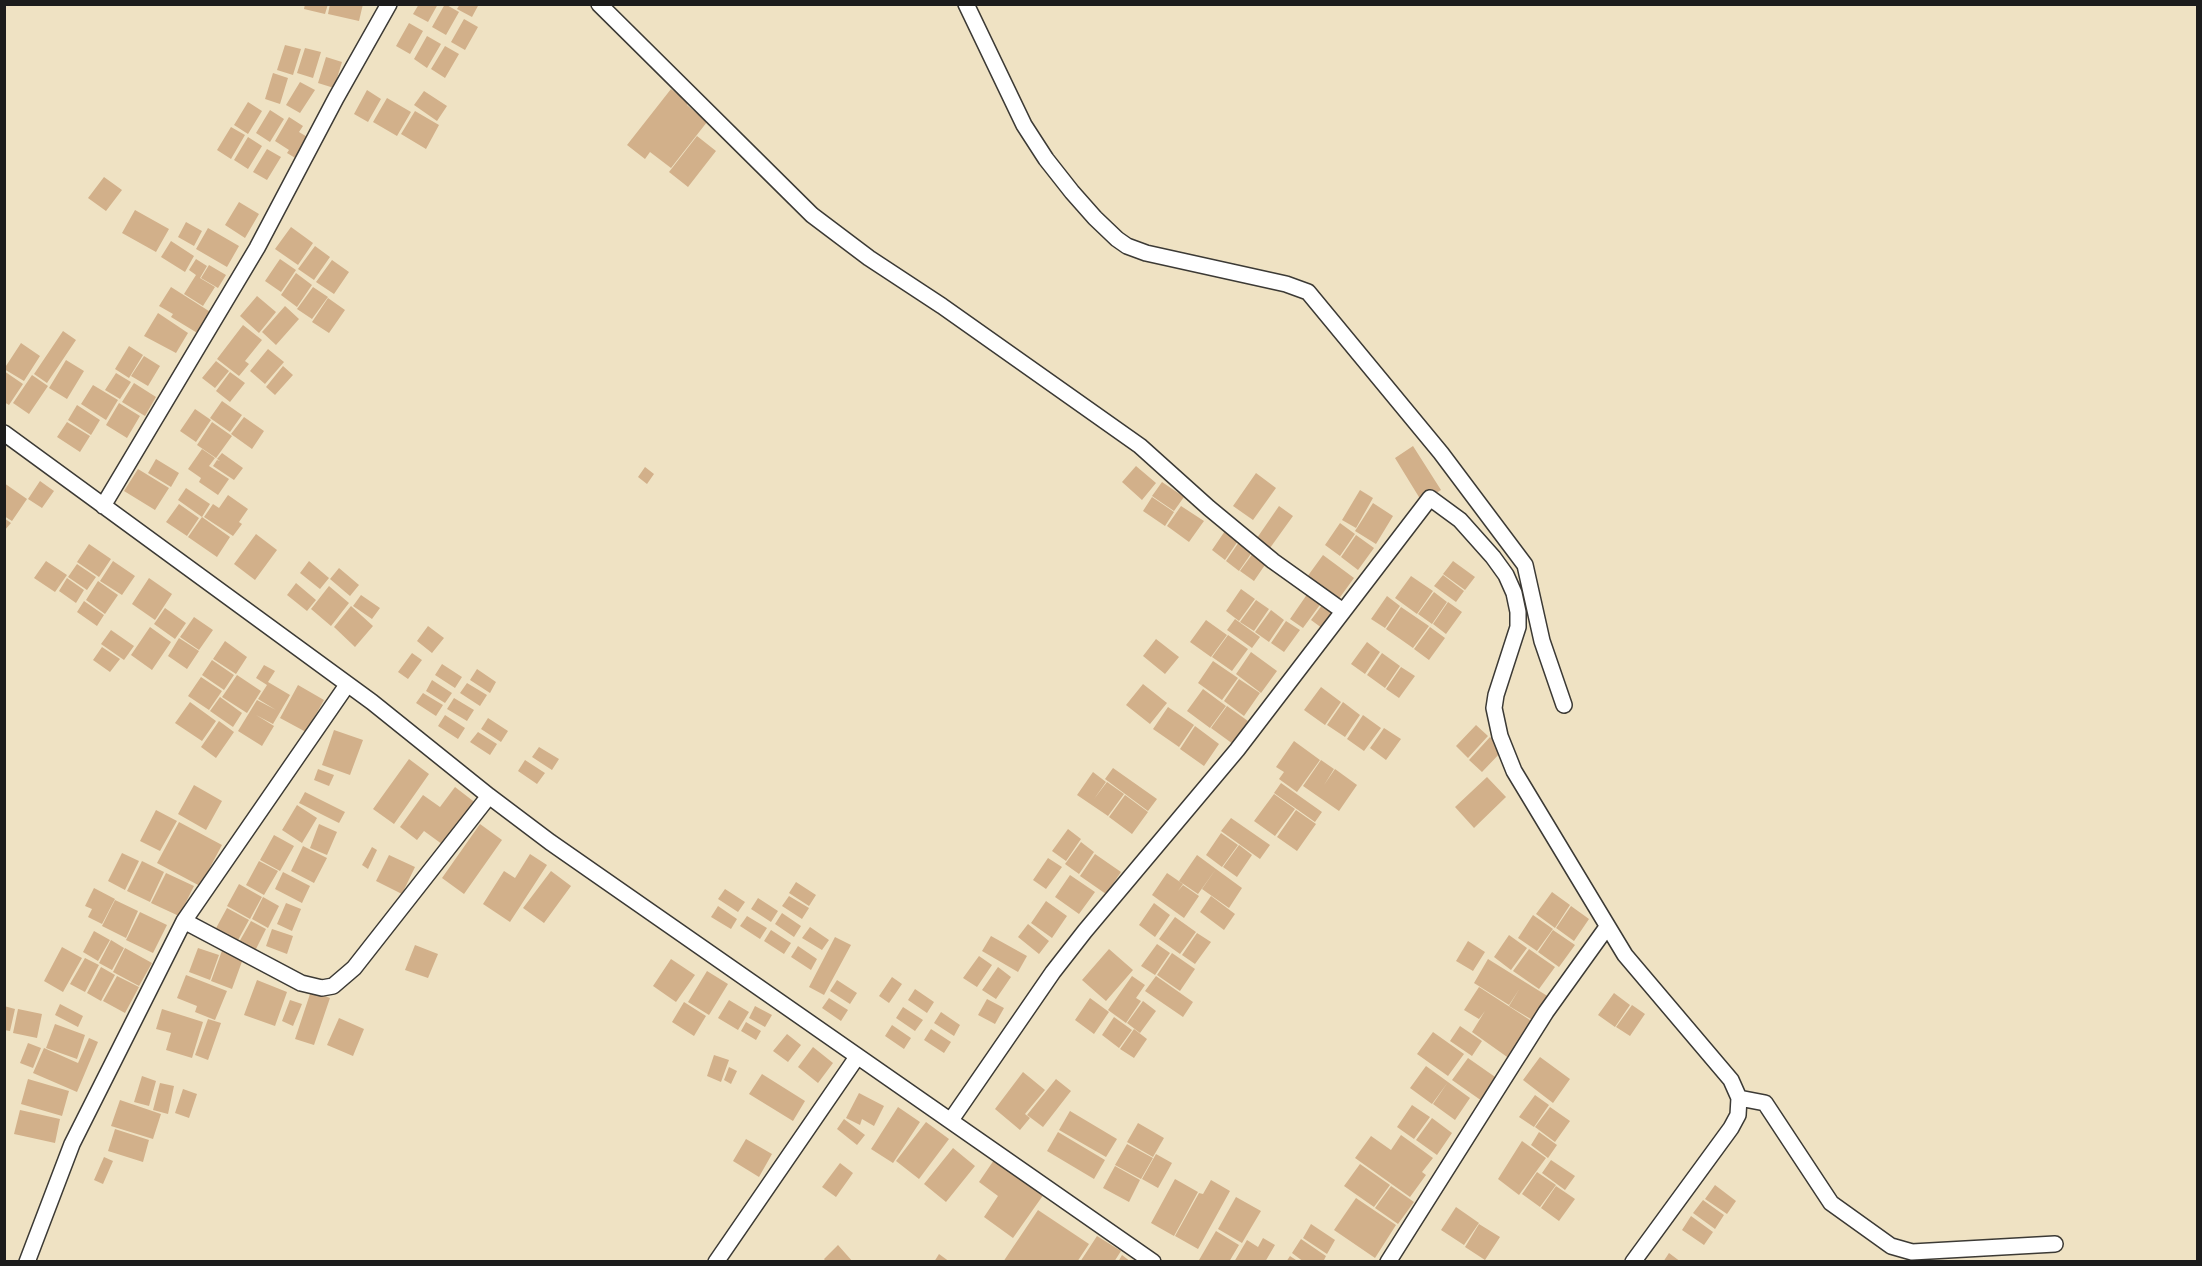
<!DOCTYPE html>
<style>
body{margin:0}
#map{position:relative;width:2202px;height:1266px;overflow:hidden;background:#efe2c3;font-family:Mynerve,sans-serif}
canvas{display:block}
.frame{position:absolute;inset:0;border:6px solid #1c1c1c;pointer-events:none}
</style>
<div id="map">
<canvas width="2202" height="1266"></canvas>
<div class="frame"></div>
</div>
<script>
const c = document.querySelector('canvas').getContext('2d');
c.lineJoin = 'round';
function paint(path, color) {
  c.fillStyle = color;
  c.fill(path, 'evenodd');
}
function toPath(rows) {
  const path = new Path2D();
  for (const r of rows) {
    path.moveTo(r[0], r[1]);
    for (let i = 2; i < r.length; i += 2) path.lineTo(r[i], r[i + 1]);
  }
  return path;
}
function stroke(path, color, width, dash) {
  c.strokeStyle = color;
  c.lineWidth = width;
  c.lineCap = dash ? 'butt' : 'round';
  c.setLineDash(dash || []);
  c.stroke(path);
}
const building = toPath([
 [305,4,328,4,325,14,304,9],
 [330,4,363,4,359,21,328,14],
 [419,4,438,4,428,22,413,14],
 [445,4,459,12,446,35,432,27],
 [460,4,479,4,472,17,457,9],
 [464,19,478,27,465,50,451,42],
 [409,23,423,31,410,54,396,46],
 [427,36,441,44,427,68,414,59],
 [285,45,301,49,293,75,277,70],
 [445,46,459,54,445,78,431,69],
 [305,48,321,52,313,78,297,73],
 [326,57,342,62,334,88,318,83],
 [273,73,288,78,280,104,265,99],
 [300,82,315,90,300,113,286,105],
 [671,89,688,102,687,105,707,122,671,168,650,152,645,159,627,145],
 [367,90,381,99,368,122,354,114],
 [424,91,447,106,437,121,414,105],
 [387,98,411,112,397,136,373,122],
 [248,102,262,111,248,134,234,125],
 [270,110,284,119,270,142,256,133],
 [415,111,439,125,426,149,401,134],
 [289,117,303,126,299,132,309,138,297,159,287,153,289,150,275,141],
 [231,127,245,135,231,159,217,150],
 [697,136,716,151,688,187,669,172],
 [248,137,262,146,248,169,234,160],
 [267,149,281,157,267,180,253,172],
 [104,177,122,190,106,211,88,198],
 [239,202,259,214,245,238,225,225],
 [135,210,169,229,156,252,122,233],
 [186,222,202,231,194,246,178,237],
 [291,227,313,243,298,265,275,249],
 [208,228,239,246,227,267,196,249],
 [171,241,194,256,185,272,161,257],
 [315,246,330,257,314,280,298,269],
 [196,259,207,266,200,278,215,287,203,306,184,294,196,275,189,270],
 [280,259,296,270,281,292,265,281],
 [332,260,349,272,334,294,316,282],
 [209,265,226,275,218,288,201,278],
 [296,273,312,285,297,307,281,295],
 [171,287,212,313,199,334,171,317,173,314,159,306],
 [313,287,328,297,312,319,297,309],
 [257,296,276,312,259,333,240,316],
 [328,298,345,310,329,333,312,322],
 [285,306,299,319,276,345,262,332],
 [158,313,188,333,176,353,144,336],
 [243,325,262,340,245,361,249,364,239,376,217,359],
 [63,331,76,340,47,383,34,374],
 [21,343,40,356,24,381,4,369],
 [129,346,143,355,129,378,115,369],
 [268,349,284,362,265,384,250,371],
 [144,356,160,366,148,386,131,376],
 [66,360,84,371,67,399,49,388],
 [216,361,229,371,215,388,202,378],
 [283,366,293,375,275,395,266,387],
 [4,371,23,384,9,405,4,402],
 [230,372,245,383,230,402,216,391],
 [116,373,131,382,120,399,105,390],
 [32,375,48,386,29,414,13,403],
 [134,383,156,397,145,416,122,402],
 [93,385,118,400,106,420,81,404],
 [222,401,242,415,230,432,210,418],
 [119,403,140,416,127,438,106,425],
 [77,405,100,420,91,435,68,420],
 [195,409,211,420,196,442,180,431],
 [244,417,264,431,252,449,231,434],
 [67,422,90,436,80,452,57,437],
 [212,422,232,436,216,458,197,445],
 [1413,446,1441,490,1422,502,1395,458],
 [202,449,215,458,209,466,229,479,218,495,199,482,201,478,188,469],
 [222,453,243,468,234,480,213,466,217,460,220,461,217,459],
 [156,459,179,473,171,487,148,473],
 [1136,466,1156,483,1142,500,1122,482],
 [645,467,654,474,647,484,638,477],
 [138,469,169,488,155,510,124,491],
 [1256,473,1276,488,1253,520,1233,506],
 [40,481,54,491,42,508,28,499],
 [1162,482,1184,497,1174,511,1152,496],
 [4,483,27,499,12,521,4,516],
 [186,488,210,504,202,517,178,500],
 [1360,490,1373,498,1356,528,1342,520],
 [228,495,248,509,239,522,242,524,233,536,204,517,213,504,219,508],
 [1152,497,1174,512,1165,526,1143,511],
 [1373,503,1393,516,1376,544,1355,531],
 [179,504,199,518,187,536,166,522],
 [1181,506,1204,521,1189,542,1167,526],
 [1279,506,1293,516,1270,548,1257,538],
 [202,517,230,537,217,557,188,537],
 [4,518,11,523,4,531],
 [1340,523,1355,534,1340,556,1325,545],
 [1227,528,1240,538,1225,560,1212,550],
 [256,534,277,550,255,580,234,564],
 [1356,535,1374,548,1358,570,1341,557],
 [1241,539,1255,548,1239,571,1226,561],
 [89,544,111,559,99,577,77,562],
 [1256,549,1269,559,1254,581,1240,571],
 [1323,555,1354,578,1338,600,1307,577],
 [46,561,67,575,55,592,34,578],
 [113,561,135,576,122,595,100,581],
 [309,561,329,578,320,589,300,573],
 [1453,561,1475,577,1465,590,1443,574],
 [77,564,96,577,87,590,68,577],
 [339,568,359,585,350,596,330,579],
 [1443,575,1464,591,1456,602,1434,586],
 [1411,576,1433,591,1417,614,1395,598],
 [67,578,84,590,76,603,59,591],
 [149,578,172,594,155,620,132,604],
 [98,581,118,595,105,614,86,600],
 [296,583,316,600,307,611,287,595],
 [329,586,349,603,331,626,311,609],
 [1241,589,1255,599,1239,621,1226,611],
 [1434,592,1447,602,1432,624,1418,614],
 [1308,593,1322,602,1303,628,1290,619],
 [361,595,380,608,372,619,353,606],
 [1387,596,1400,606,1385,628,1371,619],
 [1256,600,1269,609,1254,631,1240,622],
 [84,601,104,615,97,626,77,612],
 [1325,601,1339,612,1326,631,1311,620],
 [1448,602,1462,612,1446,634,1433,624],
 [351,606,373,626,355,647,334,627],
 [1401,607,1429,626,1413,648,1386,629],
 [165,608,186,623,175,639,154,624],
 [1271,610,1284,620,1269,642,1255,632],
 [194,617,213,630,199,650,180,637],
 [1235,619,1260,637,1252,648,1227,630],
 [1206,620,1227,635,1211,657,1190,642],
 [1286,621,1300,630,1284,652,1271,643],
 [428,626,444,638,432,653,417,641],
 [150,627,171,642,152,670,131,655],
 [1430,627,1445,638,1429,660,1414,649],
 [111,630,134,646,124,660,101,644],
 [1228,635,1248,649,1232,671,1212,657],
 [179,638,199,651,187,669,168,656],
 [1156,639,1179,657,1165,674,1143,656],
 [225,641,247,657,236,674,213,659],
 [1367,642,1380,652,1365,674,1351,664],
 [102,647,120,659,110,672,93,660],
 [1251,652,1277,671,1261,693,1236,674],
 [412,653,422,660,408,679,398,672],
 [1382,653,1400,666,1385,688,1367,675],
 [212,660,234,675,224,690,202,675],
 [1213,661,1238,678,1222,700,1198,683],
 [442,664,462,677,455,688,435,675],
 [264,665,275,671,268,682,290,695,273,724,256,715,274,726,262,746,238,731,257,700,276,710,258,699,267,685,256,678],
 [1401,667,1415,676,1399,698,1386,689],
 [477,669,496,682,490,693,470,680],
 [237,675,261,691,247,713,222,697],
 [201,677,222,691,209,710,188,696],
 [1239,679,1260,693,1244,716,1224,701],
 [432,680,452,693,445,703,426,691],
 [467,683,487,695,480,706,460,693],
 [1143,684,1167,703,1150,724,1126,705],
 [298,685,324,700,306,732,280,718],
 [1321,687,1341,702,1325,725,1304,710],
 [1203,689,1226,706,1210,728,1187,711],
 [423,693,443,705,436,716,416,703],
 [220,697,242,713,233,727,210,711],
 [454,698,474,710,467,721,447,709],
 [190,702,216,721,202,741,175,723],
 [1343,702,1360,715,1345,737,1327,725],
 [1227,706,1248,721,1233,744,1211,728],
 [1168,707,1194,725,1179,747,1153,729],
 [445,715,465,728,458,739,438,726],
 [1363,715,1381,728,1364,751,1347,739],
 [488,718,508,731,501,742,481,729],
 [219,721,234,732,216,758,201,747],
 [1476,725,1488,736,1468,758,1456,746],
 [1195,726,1219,744,1204,766,1180,749],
 [1384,728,1401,739,1386,760,1370,748],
 [334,730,363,740,350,775,322,765],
 [478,732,497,744,490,755,470,742],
 [1490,737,1503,750,1482,772,1469,760],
 [1294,741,1320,760,1297,792,1279,779,1284,772,1276,767],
 [539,747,559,759,552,770,532,757],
 [409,759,429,774,394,824,373,809],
 [525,760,545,773,537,784,518,771],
 [1321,760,1334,769,1324,785,1335,769,1357,785,1339,811,1303,786],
 [1113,768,1157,799,1148,811,1105,779],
 [318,769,334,775,329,786,314,780],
 [1093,772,1106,782,1094,799,1107,782,1124,794,1108,816,1077,795],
 [1487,777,1506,797,1474,828,1455,807],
 [1281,783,1322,812,1315,822,1274,793],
 [194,785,222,801,206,830,178,814],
 [455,787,477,804,446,847,424,831,417,840,400,827,423,795,440,807],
 [305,792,345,812,339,823,299,803],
 [1274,794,1295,809,1275,836,1254,821],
 [1125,795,1148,812,1132,834,1109,817],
 [297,805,317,818,302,843,282,830],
 [156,810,177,821,160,851,140,841],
 [1296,810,1316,824,1297,851,1277,837],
 [1231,818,1270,845,1260,859,1221,831],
 [179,822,222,845,200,886,157,863],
 [319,824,337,832,327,855,310,848],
 [480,824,502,840,464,894,442,878],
 [1068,829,1081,839,1066,861,1052,851],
 [1221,833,1238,845,1222,867,1206,855],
 [274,835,294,846,280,871,260,860],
 [1081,842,1094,852,1079,874,1065,864],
 [1239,845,1252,855,1237,877,1223,867],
 [303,846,327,858,314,883,291,871],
 [372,847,377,850,368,869,362,865],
 [122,853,139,861,125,890,108,881],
 [530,854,547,865,510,922,483,904,504,871,515,878],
 [1095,854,1121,872,1106,894,1080,876],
 [389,855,415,867,402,894,376,881],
 [1197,855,1216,869,1198,894,1179,881],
 [1048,858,1062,867,1046,889,1033,880],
 [142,861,164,872,150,902,127,891],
 [259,861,278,871,264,895,246,885],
 [1216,869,1242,888,1229,908,1202,889],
 [551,871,571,886,544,923,523,908],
 [283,872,310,886,302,903,275,889],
 [166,873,194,886,179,916,151,903],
 [1167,873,1183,884,1178,891,1183,885,1199,896,1184,918,1152,895],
 [1070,875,1095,892,1079,914,1055,897],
 [796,882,816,895,809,906,789,893],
 [239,884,262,897,250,919,227,906],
 [94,888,115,899,102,924,88,917,92,909,85,906],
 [725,889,745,902,738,912,718,899],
 [1552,892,1570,905,1555,928,1536,914],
 [789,896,809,908,802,919,782,906],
 [1211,896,1235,914,1224,930,1200,912],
 [263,897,279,906,268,928,252,919],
 [758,898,778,911,771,922,751,909],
 [115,900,138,911,126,938,102,926],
 [1046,901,1067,916,1052,938,1031,923],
 [286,903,301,909,292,931,277,924],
 [1154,903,1170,915,1155,937,1139,925],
 [718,906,737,919,731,929,711,917],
 [1571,906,1589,919,1574,941,1556,928],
 [227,908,249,920,237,942,215,930],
 [140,912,167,925,153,953,126,940],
 [782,913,801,926,794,937,775,924],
 [1533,915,1553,929,1537,951,1518,938],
 [747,916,767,928,760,939,740,926],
 [1175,917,1196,932,1180,954,1159,939],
 [251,921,266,929,254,953,238,944],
 [1028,924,1049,941,1039,954,1018,937],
 [810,927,829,940,822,950,802,938],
 [272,929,293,936,287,954,266,946],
 [771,930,791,943,784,954,764,941],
 [1553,930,1575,945,1559,967,1538,952],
 [94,931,110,940,98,961,83,952],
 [1197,933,1211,942,1195,964,1182,955],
 [1509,935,1527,948,1511,970,1494,957],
 [991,936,1027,956,1018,972,982,951],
 [835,937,851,945,824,995,809,987],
 [111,940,124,948,112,970,99,963],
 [1468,941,1485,952,1473,971,1456,961],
 [1157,944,1170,953,1155,975,1141,966],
 [415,945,438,954,428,978,405,970],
 [798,946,817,959,811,970,791,957],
 [62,947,82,958,63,992,44,981],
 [125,948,152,963,139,986,113,972],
 [198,948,219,955,210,980,189,972],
 [223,948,244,956,232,989,211,981],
 [1109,949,1133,970,1106,1001,1082,980],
 [1529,949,1555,967,1539,989,1513,971],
 [1172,953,1195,969,1180,991,1157,975],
 [979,956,992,965,977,987,963,978],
 [85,958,99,965,85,992,70,984],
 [671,959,695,975,676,1002,653,986],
 [1488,959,1549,997,1534,1021,1509,1006,1520,988,1509,1005,1474,983],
 [101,967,115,975,101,1001,87,993],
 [998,967,1011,977,996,999,982,990],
 [707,971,728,984,709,1015,688,1002],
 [186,975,227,991,215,1020,195,1012,197,1006,177,998],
 [117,976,139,987,125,1013,103,1001],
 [1132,976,1145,985,1136,998,1141,1001,1126,1023,1108,1010],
 [1156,976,1193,1002,1183,1017,1145,991],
 [892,977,902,984,889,1003,879,996],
 [257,980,287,992,275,1026,244,1015],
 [837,980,857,993,850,1004,830,991],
 [1479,987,1533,1022,1510,1059,1472,1032,1485,1011,1479,1019,1464,1010],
 [915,989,934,1002,927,1013,908,1000],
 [311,991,330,998,314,1045,295,1039],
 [1614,993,1630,1005,1615,1027,1598,1015],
 [829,998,848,1010,841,1021,822,1008],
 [1090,998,1109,1012,1094,1034,1075,1020],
 [987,999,1004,1008,995,1024,978,1015],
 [290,1000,302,1004,293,1026,282,1021],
 [729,1000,749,1012,738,1030,718,1018],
 [1143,1001,1156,1011,1140,1033,1127,1023],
 [684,1002,706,1016,694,1036,672,1022],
 [60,1004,83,1016,78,1027,55,1015],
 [1632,1005,1645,1014,1630,1036,1616,1027],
 [4,1006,15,1009,10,1031,4,1030],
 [755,1006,772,1015,765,1027,749,1018],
 [903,1007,923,1020,915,1031,896,1018],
 [18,1009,42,1014,37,1038,13,1033],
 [162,1009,203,1022,192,1058,166,1050,171,1033,156,1029],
 [941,1012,960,1025,954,1036,934,1023],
 [1114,1017,1132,1030,1119,1048,1102,1035],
 [339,1018,364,1029,353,1056,327,1045],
 [208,1019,221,1023,208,1060,195,1055],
 [746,1022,761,1031,756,1040,741,1031],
 [55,1024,85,1035,77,1059,46,1048],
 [892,1025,911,1038,904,1049,885,1036],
 [1460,1026,1482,1041,1472,1056,1450,1041],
 [931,1029,951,1042,944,1053,924,1040],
 [1134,1029,1147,1039,1134,1058,1120,1049],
 [1433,1032,1464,1054,1448,1076,1417,1054],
 [787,1034,801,1045,788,1062,773,1051],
 [89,1038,98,1042,77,1092,33,1073,44,1048,78,1063],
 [28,1043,41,1048,33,1068,20,1063],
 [813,1047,833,1063,818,1083,798,1067],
 [714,1055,729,1060,721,1082,707,1076],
 [1540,1057,1570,1079,1553,1103,1523,1080],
 [1468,1058,1498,1079,1482,1101,1452,1080],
 [1426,1066,1448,1082,1432,1104,1410,1088],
 [729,1067,737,1071,731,1084,724,1080],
 [1023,1072,1045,1090,1025,1114,1030,1118,1020,1130,995,1109],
 [762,1074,805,1101,793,1121,749,1094],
 [142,1076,156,1081,149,1106,134,1102],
 [28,1079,69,1091,62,1116,21,1104],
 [1056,1079,1071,1091,1043,1127,1027,1115],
 [1448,1082,1470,1098,1455,1120,1433,1104],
 [160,1083,174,1086,168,1114,153,1110],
 [183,1089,197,1094,189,1118,175,1113],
 [859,1093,884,1106,874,1126,862,1119,860,1125,846,1118],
 [1535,1095,1549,1105,1534,1127,1519,1117],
 [120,1100,161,1114,153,1139,111,1126],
 [1412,1105,1430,1117,1414,1139,1397,1127],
 [898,1107,920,1122,893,1163,871,1149],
 [1550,1107,1570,1121,1555,1142,1535,1127],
 [20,1110,60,1119,55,1143,14,1134],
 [1070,1111,1117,1139,1106,1157,1059,1130],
 [1432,1118,1452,1133,1437,1155,1416,1140],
 [844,1119,865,1135,857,1145,837,1129],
 [926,1122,949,1139,919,1179,896,1161],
 [1138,1123,1164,1138,1153,1157,1127,1142],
 [115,1129,149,1140,143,1162,108,1151],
 [1058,1132,1105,1160,1094,1179,1047,1151],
 [1539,1132,1557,1145,1548,1158,1531,1145],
 [1401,1135,1433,1158,1422,1172,1426,1175,1410,1197,1355,1158,1371,1136,1391,1150],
 [746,1139,772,1154,759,1177,733,1161],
 [1522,1141,1546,1158,1519,1195,1498,1179],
 [1127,1144,1153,1158,1141,1179,1115,1165],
 [953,1148,975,1166,946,1202,924,1184],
 [1156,1154,1172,1163,1158,1188,1142,1179],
 [104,1157,113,1161,103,1184,94,1180],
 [994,1160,1044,1194,1013,1238,984,1217,998,1196,979,1182],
 [1551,1160,1575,1176,1565,1190,1542,1173],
 [840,1163,853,1173,836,1197,822,1187],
 [1360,1164,1390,1185,1374,1207,1344,1186],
 [1115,1166,1140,1180,1129,1202,1103,1188],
 [1537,1172,1556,1185,1540,1207,1522,1194],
 [1175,1179,1198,1192,1174,1236,1151,1223],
 [1211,1180,1230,1191,1198,1249,1175,1236,1199,1193,1203,1194],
 [1715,1185,1736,1201,1727,1214,1705,1199],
 [1391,1186,1414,1202,1398,1224,1375,1208],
 [1556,1186,1575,1199,1559,1221,1541,1208],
 [1236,1197,1261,1211,1242,1243,1218,1229],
 [1356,1198,1396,1225,1375,1258,1334,1230],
 [1703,1200,1724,1215,1715,1229,1693,1213],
 [1456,1207,1479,1223,1464,1245,1441,1230],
 [1038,1210,1089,1244,1077,1262,1003,1262],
 [1691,1216,1713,1232,1704,1245,1682,1230],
 [1311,1224,1335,1240,1327,1254,1303,1238],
 [1479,1224,1500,1237,1485,1260,1465,1247],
 [1216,1231,1239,1245,1229,1262,1202,1262,1199,1260],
 [1097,1236,1121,1251,1114,1262,1080,1262],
 [1263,1238,1275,1245,1265,1262,1234,1262,1247,1240,1258,1247],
 [1301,1239,1326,1256,1323,1262,1304,1262,1292,1253],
 [838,1245,853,1262,826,1262,824,1259],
 [1669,1253,1681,1262,1663,1262],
 [939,1254,950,1262,934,1262],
 [1122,1255,1131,1262,1118,1262],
 [1290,1256,1299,1262,1286,1262]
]);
const minor = toPath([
 [599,4,812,215,869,258,942,306,1140,446,1209,508,1273,561,1343,611],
 [966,4,1024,125,1046,159,1072,192,1095,218,1117,239,1127,246,1146,253,1286,284,1308,292,1441,453,1525,565,1542,641,1564,705],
 [4,433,372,702,489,796,550,842,1153,1262],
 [103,506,257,248,336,98,389,4],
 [184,921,301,983,322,988,333,986,354,968,489,796],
 [1739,1098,1765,1103,1831,1203,1891,1246,1912,1252,2055,1244],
 [951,1120,1053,972,1085,931,1237,750,1430,498,1460,520,1493,557,1506,575,1514,593,1518,612,1518,627,1496,695,1494,708,1500,736,1514,771,1625,955,1731,1080,1739,1098,1738,1115,1731,1128,1633,1262],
 [27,1262,72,1144,184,921,347,685],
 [716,1262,857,1057],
 [1388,1262,1546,1012,1607,927]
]);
paint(building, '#d2b08a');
stroke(minor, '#3c3a35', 18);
stroke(minor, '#fff', 15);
</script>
